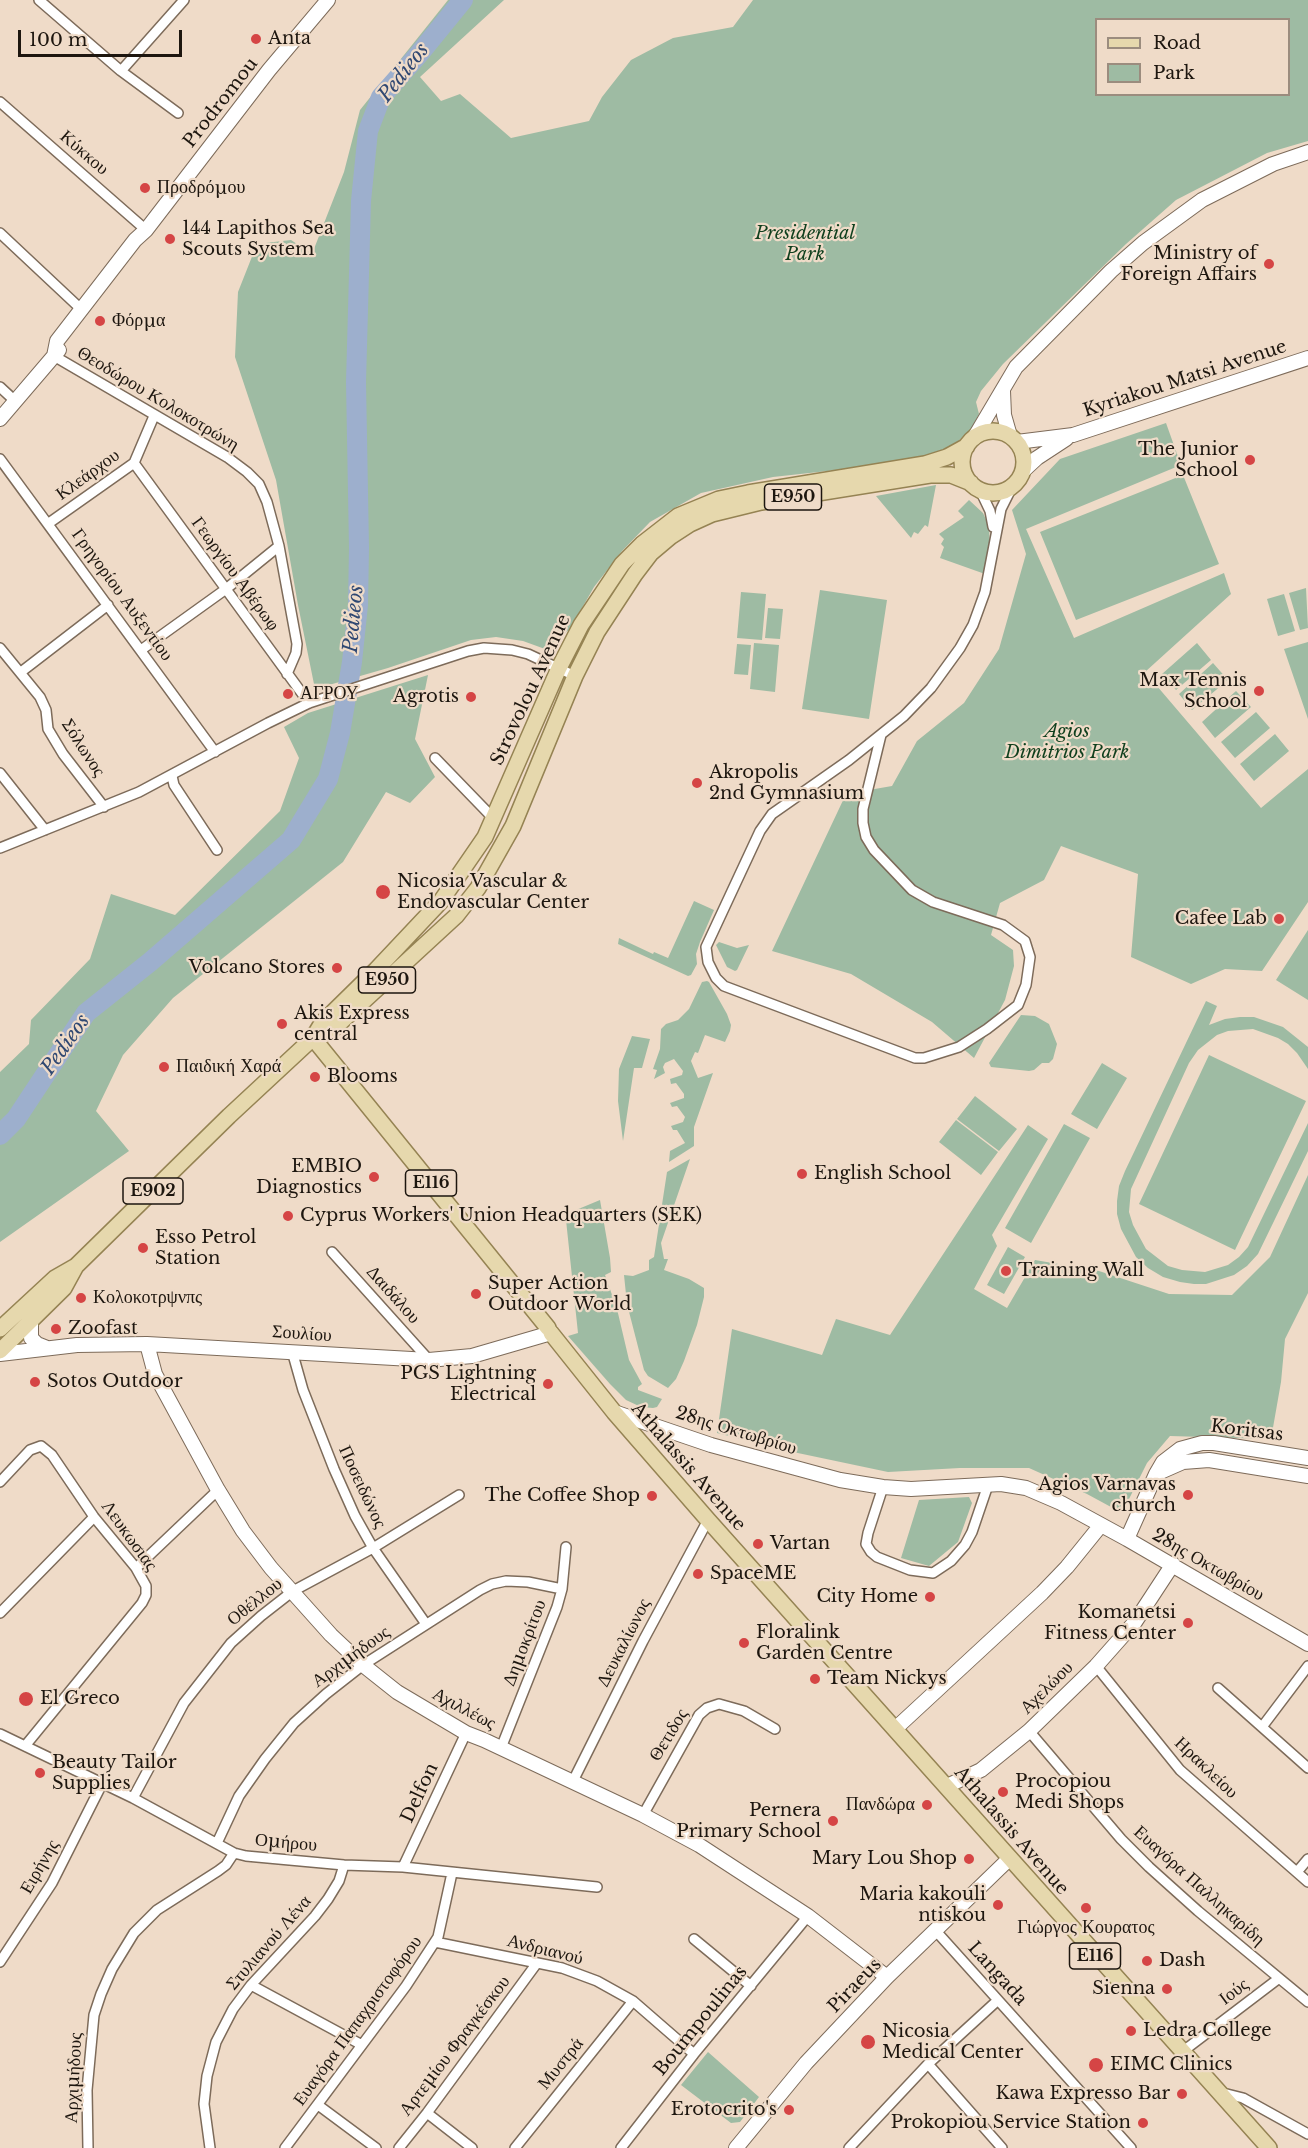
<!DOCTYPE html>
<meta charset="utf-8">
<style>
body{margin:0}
#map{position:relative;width:1308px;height:2148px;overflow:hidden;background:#efdbc8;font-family:"Libre Baskerville",serif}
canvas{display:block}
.legend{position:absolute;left:1095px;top:18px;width:195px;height:78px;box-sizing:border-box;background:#efdbc8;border:2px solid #9b8c7e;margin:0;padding:8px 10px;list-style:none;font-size:18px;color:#1d160f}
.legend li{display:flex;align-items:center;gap:12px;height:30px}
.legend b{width:30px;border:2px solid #9b8c7e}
.scale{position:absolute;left:18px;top:30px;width:164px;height:27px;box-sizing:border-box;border:3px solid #1d160f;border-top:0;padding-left:8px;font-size:18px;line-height:21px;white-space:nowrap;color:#1d160f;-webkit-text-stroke:4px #efdbc8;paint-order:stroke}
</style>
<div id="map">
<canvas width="1308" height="2148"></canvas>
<ul class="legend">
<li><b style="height:8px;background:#e6d8ad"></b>Road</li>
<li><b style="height:16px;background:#9ebba3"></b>Park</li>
</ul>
<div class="scale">100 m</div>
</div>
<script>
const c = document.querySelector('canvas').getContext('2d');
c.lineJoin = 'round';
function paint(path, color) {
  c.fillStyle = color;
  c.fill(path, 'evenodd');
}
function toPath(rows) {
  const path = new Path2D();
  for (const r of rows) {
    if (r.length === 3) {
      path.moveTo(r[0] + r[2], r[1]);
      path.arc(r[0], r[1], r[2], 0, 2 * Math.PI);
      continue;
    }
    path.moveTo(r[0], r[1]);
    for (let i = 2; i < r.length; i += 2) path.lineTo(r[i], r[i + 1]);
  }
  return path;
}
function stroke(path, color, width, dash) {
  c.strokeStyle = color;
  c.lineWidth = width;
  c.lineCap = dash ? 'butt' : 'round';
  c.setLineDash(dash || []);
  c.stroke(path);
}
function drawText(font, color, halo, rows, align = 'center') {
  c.font = font + ' "Libre Baskerville",serif';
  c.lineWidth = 4.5;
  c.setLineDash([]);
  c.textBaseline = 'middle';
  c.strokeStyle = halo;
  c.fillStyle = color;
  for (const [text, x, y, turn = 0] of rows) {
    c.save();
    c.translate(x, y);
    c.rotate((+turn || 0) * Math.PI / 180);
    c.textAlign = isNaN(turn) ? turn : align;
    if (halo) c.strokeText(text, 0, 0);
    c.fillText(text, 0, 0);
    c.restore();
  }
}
const green = toPath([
 [448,0,504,0,420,77,441,101,460,94,511,138,589,121,602,97,631,60,673,38,733,27,753,0,1308,0,1308,141,1267,153,1176,200,1126,244,1003,364,981,391,976,402,979,414,971,429,947,452,929,457,873,466,773,477,701,493,650,522,622,551,594,587,570,629,545,649,523,641,496,637,471,640,388,668,315,689,298,605,276,480,235,357,238,292,257,244,291,240,312,254,344,172,360,110],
 [1096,20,1288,20,1288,94,1096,94],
 [1166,423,1181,465,1026,529,1074,638,1224,573,1231,594,1145,672,1261,808,1308,769,1308,902,1262,971,1225,969,1191,984,1131,957,1138,874,1061,846,1044,880,1000,903,991,935,1013,950,1014,966,1005,1000,974,1058,932,1022,851,974,772,951,846,794,892,786,917,741,964,703,999,649,1026,554,1012,510,1060,459],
 [1183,475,1219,564,1076,620,1040,532],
 [936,485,928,527,925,525,918,534,914,532,911,538,876,496],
 [969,500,983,513,989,526,990,550,985,574,940,558,944,547,941,544,944,539,939,534,964,517,958,511],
 [1306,588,1308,628,1300,630,1289,593],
 [820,590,887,600,869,719,802,709],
 [741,592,766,594,762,640,737,638],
 [1284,594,1295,631,1278,636,1267,599],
 [768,608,783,609,780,639,765,638],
 [1308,642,1308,719,1284,649],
 [754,643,779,645,775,692,750,689],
 [1197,643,1211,660,1176,690,1162,674],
 [737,644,751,645,748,675,734,674],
 [1213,663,1228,680,1192,710,1179,694],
 [428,675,415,739,435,777,410,803,386,792,343,862,173,998,123,1055,96,1111,129,1151,0,1242,0,1072,29,1044,31,1020,90,959,111,894,175,915,280,811,299,758,284,727,308,713],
 [1236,691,1251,707,1215,738,1202,722],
 [1256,712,1270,728,1235,758,1221,742],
 [1275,734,1289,751,1254,781,1240,764],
 [694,901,714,910,700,942,696,954,697,964,691,975,688,976,618,944,619,938,653,954,654,952,668,958],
 [1308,930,1308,1000,1276,980],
 [719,942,737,948,749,945,737,970,735,971,727,967,716,945],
 [707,981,709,982,727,1014,731,1025,730,1031,725,1042,705,1035,698,1053,695,1052,691,1061,698,1078,713,1073,694,1127,694,1146,669,1162,670,1151,685,1143,677,1130,673,1130,671,1126,683,1122,685,1117,677,1106,672,1107,670,1103,684,1098,684,1094,676,1083,671,1084,670,1079,682,1075,683,1071,674,1059,665,1063,663,1067,665,1073,654,1079,657,1070,653,1069,660,1049,661,1029,666,1024,678,1020,689,1009,702,982],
 [1206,1001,1217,1006,1209,1025,1225,1019,1240,1017,1254,1017,1283,1027,1308,1047,1308,1069,1297,1053,1288,1044,1278,1038,1253,1029,1228,1031,1217,1035,1198,1050,1189,1063,1131,1189,1129,1212,1133,1225,1146,1249,1168,1266,1182,1270,1205,1272,1228,1265,1239,1257,1248,1247,1308,1123,1308,1151,1258,1254,1247,1266,1234,1275,1206,1284,1194,1284,1180,1282,1163,1277,1148,1268,1136,1257,1121,1229,1117,1214,1117,1201,1119,1186,1125,1171],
 [1021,1015,1035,1016,1049,1024,1057,1044,1053,1059,1049,1063,1042,1063,1034,1070,1029,1071,991,1067,989,1063],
 [632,1036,650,1039,642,1068,634,1068,623,1141,618,1101,619,1069],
 [1209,1055,1306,1101,1235,1250,1139,1204],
 [1102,1063,1127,1078,1097,1129,1071,1114],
 [975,1096,1017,1129,999,1151,957,1119],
 [956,1120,998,1152,981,1175,939,1142],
 [1064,1124,1090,1138,1031,1243,1005,1228],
 [1028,1125,1048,1139,992,1235,997,1246,974,1289,1007,1308,1035,1260,1099,1271,1169,1294,1232,1295,1270,1257,1308,1175,1308,1293,1285,1339,1281,1382,1271,1439,1170,1436,1147,1463,1122,1513,1087,1494,1029,1468,960,1468,888,1472,793,1452,717,1433,732,1329,822,1355,836,1319,890,1335],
 [690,1159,661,1243,664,1259,668,1259,664,1270,689,1279,704,1288,704,1297,697,1325,684,1361,676,1379,668,1388,648,1376,644,1370,627,1304,624,1275,633,1276,649,1270,649,1260,654,1257,667,1172],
 [600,1200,610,1258,611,1272,605,1275,617,1309,629,1360,642,1384,638,1387,638,1390,662,1399,657,1407,653,1408,641,1407,626,1400,610,1384,568,1336,578,1333,566,1220,576,1210],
 [1008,1247,1025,1257,1004,1294,987,1285],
 [969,1497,972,1503,958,1542,929,1566,901,1558,919,1500],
 [708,2052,759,2097,740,2122,731,2123,681,2085]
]);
const river = toPath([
 [0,1135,16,1119,86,1013,150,962,291,840,328,779,340,733,352,662,358,605,359,548,356,382,361,201,368,131,381,97,419,54,463,0]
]);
const street = toPath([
 [39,0,121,71,178,113],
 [121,71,184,0],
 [0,102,146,230],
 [0,233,82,310],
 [54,356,227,457,247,472,259,484,267,502,279,546,297,644,296,653,287,674],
 [0,387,15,401],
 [0,459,215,752],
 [134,463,309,703],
 [980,490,990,511,993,527],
 [49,523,134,463,154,416],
 [0,648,40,697,46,710,48,729,63,754,104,807],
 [141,650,226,589,279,546],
 [21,672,108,605],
 [881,735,863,809,863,823,866,837,874,850,912,890,933,902,1003,925,1025,941,1030,957,1026,985,1018,1005,987,1029,959,1047,924,1058,915,1058,724,986,716,978,708,962,706,947,760,831,772,814,849,760,904,716,931,688,960,648,973,625,985,592,1001,509,1012,487],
 [435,758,494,819],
 [0,773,45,830],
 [172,776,174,785,217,850],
 [0,848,139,792,268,723,309,703,468,651,484,648,512,650,528,654,575,676],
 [332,1252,429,1360],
 [292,1351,303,1390,334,1469,355,1516,373,1548,426,1624],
 [0,1482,30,1450,41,1446,52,1455,94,1517,136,1568,146,1586,146,1595,142,1603,25,1746],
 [883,1487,868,1533,866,1544,871,1552,877,1557,910,1570,933,1573,951,1561,965,1545,972,1532,988,1485],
 [136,1568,218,1490],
 [0,1613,94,1517],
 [1096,1666,1180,1770,1308,1882],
 [1218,1688,1308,1768],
 [1262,1727,1308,1666],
 [1029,1731,1121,1839,1149,1867,1198,1911,1308,2002],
 [0,1734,133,1798,234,1853,246,1856,344,1865,403,1867,597,1887],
 [501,1748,557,1607,562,1589,566,1547],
 [572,1783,643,1641,708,1520],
 [133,1798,184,1703,231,1643,261,1616,293,1591,373,1548,459,1495],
 [643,1815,699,1715,707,1708,719,1704,744,1711,775,1729],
 [217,1843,239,1796,265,1759,294,1723,326,1694,363,1665,480,1590,492,1584,506,1581,528,1582,562,1589],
 [403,1867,466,1733],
 [1297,1872,1308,1859],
 [935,1930,1131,2148],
 [694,1939,751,1986],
 [435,1942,562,1968,597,1981,633,2001,694,2054],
 [0,1962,52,1883,102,1784],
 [251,1985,362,2045],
 [1182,2052,1278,1979],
 [928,2064,1002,2148],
 [1219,2092,1243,2098,1308,2134],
 [318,2105,376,2148],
 [427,2113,472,2148],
 [88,2148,87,2090,94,2015,101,1994,112,1969,134,1933,157,1910,218,1871,226,1865,234,1853],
 [210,2148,204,2104,207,2076,216,2042,233,2009,251,1985,315,1916,328,1899,339,1881,344,1865],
 [285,2148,406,1986,438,1937,452,1873],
 [399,2148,427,2113,537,1963],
 [515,2148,633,2001],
 [621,2148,694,2054,808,1916],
 [849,2148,928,2064,998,2000]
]);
const secondary = toPath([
 [54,356,57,341,135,240,146,230,269,70,328,0],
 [1003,391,1004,415,1010,436],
 [0,419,59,350],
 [974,438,1016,367,1111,271,1143,243,1202,200,1273,164,1308,152],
 [1017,442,1073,435,1308,358],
 [1023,471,1037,458,1066,439],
 [31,1321,31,1338,37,1344,47,1348],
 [147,1344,155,1374,218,1490,243,1531,271,1568,331,1635,363,1665,397,1692,466,1733,484,1740,643,1815,699,1845,808,1916,887,1977],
 [0,1354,77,1345,147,1344,429,1360,472,1356,551,1333,548,1328],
 [614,1412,711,1445,840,1480,883,1487,911,1489,1001,1484,1026,1488,1061,1503,1127,1539,1308,1644],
 [1158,1473,1183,1462,1209,1460,1308,1476],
 [1127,1539,1156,1474,1163,1462,1180,1449,1202,1443,1214,1443,1308,1458],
 [895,1729,1042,1593,1067,1567,1101,1525],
 [947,1786,981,1770,1029,1731,1096,1666,1135,1622,1173,1564],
 [736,2148,806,2063,887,1977,1010,1858]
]);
const primary = toPath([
 [993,462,31],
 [313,1038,330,1032,456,916,478,888,513,826,575,676,597,632,635,574,651,553,670,537,690,524,712,514,761,502,930,475,951,475,971,483],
 [313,1038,548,1328],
 [0,1329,55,1278,76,1266,229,1116,313,1038,322,1023,376,970,441,901,485,837,559,668,581,625,622,564,642,544,678,516,719,499,748,493,925,464,947,457,967,446],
 [551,1333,614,1412,708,1520,1269,2148],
 [0,1351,64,1288,76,1266]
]);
const markers = [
 [256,39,6,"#d54545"],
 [145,188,6,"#d54545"],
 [170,239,6,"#d54545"],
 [1269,264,6,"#d54545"],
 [100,321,6,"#d54545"],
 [1250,460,6,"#d54545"],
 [1259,691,6,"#d54545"],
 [288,694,6,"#d54545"],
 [471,697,6,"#d54545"],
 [697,783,6,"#d54545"],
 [383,892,8,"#d54545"],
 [1279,919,6,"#d54545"],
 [337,968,6,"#d54545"],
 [282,1024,6,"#d54545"],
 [164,1067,6,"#d54545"],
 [315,1077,6,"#d54545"],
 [802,1174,6,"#d54545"],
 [374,1177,6,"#d54545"],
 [288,1216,6,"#d54545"],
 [143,1248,6,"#d54545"],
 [1006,1271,6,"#d54545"],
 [476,1294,6,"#d54545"],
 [81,1298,6,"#d54545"],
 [56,1329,6,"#d54545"],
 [35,1382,6,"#d54545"],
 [548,1384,6,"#d54545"],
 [1188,1495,6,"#d54545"],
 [652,1496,6,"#d54545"],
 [758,1544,6,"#d54545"],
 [698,1574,6,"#d54545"],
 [930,1597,6,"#d54545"],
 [1188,1623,6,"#d54545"],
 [744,1643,6,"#d54545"],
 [815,1679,6,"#d54545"],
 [26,1699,8,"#d54545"],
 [40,1773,6,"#d54545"],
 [1003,1792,6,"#d54545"],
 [927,1805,6,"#d54545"],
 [833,1821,6,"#d54545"],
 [969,1859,6,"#d54545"],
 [998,1905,6,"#d54545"],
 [1086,1908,6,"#d54545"],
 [1147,1961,6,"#d54545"],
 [1167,1989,6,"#d54545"],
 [1131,2031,6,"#d54545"],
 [868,2042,8,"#d54545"],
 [1096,2065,8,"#d54545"],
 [1182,2094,6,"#d54545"],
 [789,2110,6,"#d54545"],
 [1143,2123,6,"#d54545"]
];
const shields = [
 [793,497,57],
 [387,980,57],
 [431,1183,51],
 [153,1191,60],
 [1095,1956,51]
];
const shieldNames = [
 ["E950",793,497],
 ["E950",387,980],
 ["E116",431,1183],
 ["E902",153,1191],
 ["E116",1095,1956]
];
const poiNames = [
 ["Anta",268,39],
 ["Προδρόμου",157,188],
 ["144 Lapithos Sea",182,229],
 ["Scouts System",182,250],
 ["Ministry of",1257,254,"right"],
 ["Foreign Affairs",1257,275,"right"],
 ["Φόρμα",112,321],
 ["The Junior",1238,450,"right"],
 ["School",1238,471,"right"],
 ["Max Tennis",1247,681,"right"],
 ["School",1247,702,"right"],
 ["ΑΓΡΟΥ",300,694],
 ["Agrotis",459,697,"right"],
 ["Akropolis",709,773],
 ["2nd Gymnasium",709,794],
 ["Nicosia Vascular &",397,882],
 ["Endovascular Center",397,903],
 ["Cafee Lab",1267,919,"right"],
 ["Volcano Stores",325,968,"right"],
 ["Akis Express",294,1014],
 ["central",294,1035],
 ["Παιδική Χαρά",176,1067],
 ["Blooms",327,1077],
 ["EMBIO",362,1167,"right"],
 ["Diagnostics",362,1188,"right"],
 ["English School",814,1174],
 ["Cyprus Workers' Union Headquarters (SEK)",300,1216],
 ["Esso Petrol",155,1238],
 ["Station",155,1259],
 ["Training Wall",1018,1271],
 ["Super Action",488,1284],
 ["Outdoor World",488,1305],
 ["Κολοκοτρψνπς",93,1298],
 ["Zoofast",68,1329],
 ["PGS Lightning",536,1374,"right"],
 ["Electrical",536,1395,"right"],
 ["Sotos Outdoor",47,1382],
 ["Agios Varnavas",1176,1485,"right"],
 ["church",1176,1506,"right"],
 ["The Coffee Shop",640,1496,"right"],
 ["Vartan",770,1544],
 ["SpaceME",710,1574],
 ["City Home",918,1597,"right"],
 ["Komanetsi",1176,1613,"right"],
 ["Fitness Center",1176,1634,"right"],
 ["Floralink",756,1633],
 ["Garden Centre",756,1654],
 ["Team Nickys",827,1679],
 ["El Greco",40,1699],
 ["Beauty Tailor",52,1763],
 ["Supplies",52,1784],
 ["Procopiou",1015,1782],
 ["Medi Shops",1015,1803],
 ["Πανδώρα",915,1805,"right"],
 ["Pernera",821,1811,"right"],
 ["Primary School",821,1832,"right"],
 ["Mary Lou Shop",957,1859,"right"],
 ["Maria kakouli",986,1895,"right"],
 ["ntiskou",986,1916,"right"],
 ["Γιώργος Κουρατος",1086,1928,"center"],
 ["Dash",1159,1961],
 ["Sienna",1155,1989,"right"],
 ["Ledra College",1143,2031],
 ["Nicosia",882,2032],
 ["Medical Center",882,2053],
 ["EIMC Clinics",1110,2065],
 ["Kawa Expresso Bar",1170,2094,"right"],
 ["Erotocrito's",777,2110,"right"],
 ["Prokopiou Service Station",1131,2123,"right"]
];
const streetNames = [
 ["Prodromou",221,103,-52],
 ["Κύκκου",84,153,41],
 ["Kyriakou Matsi Avenue",1185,379,-18],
 ["Θεοδώρου Κολοκοτρώνη",158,399,31],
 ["Κλεάρχου",88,475,-36],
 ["Γεωργίου Αβέρωφ",235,574,54],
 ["Γρηγορίου Αυξεντίου",122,595,54],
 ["Strovolou Avenue",531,690,-65],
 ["Σόλωνος",83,748,57],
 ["Δαιδάλου",393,1295,48],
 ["Σουλίου",302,1334,4],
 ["28ης Οκτωβρίου",736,1431,17],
 ["Koritsas",1247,1431,7],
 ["Athalassis Avenue",688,1467,49],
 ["Ποσειδώνος",362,1487,65],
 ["Λευκωσιας",129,1536,54],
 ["28ης Οκτωβρίου",1208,1565,30],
 ["Οθέλλου",255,1602,-39],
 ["Δημοκρίτου",525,1643,-69],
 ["Δευκαλίωνος",624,1643,-63],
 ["Αρχιμήδους",351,1657,-36],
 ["Αχελώου",1047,1688,-45],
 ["Αχιλλέως",464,1709,28],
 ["Θετιδος",669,1735,-59],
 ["Ηρακλείου",1206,1768,44],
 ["Delfon",420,1793,-65],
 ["Athalassis Avenue",1011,1831,49],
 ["Ομήρου",286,1843,5],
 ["Ειρήνης",40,1867,-60],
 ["Ευαγόρα Παλληκαρίδη",1199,1886,42],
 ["Στυλιανού Λένα",269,1943,-49],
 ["Ανδριανού",545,1950,14],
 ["Langada",997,1974,48],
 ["Piraeus",855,1986,-46],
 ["Ιούς",1234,1992,-37],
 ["Ευαγόρα Παπαχριστοφόρου",358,2021,-54],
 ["Boumpoulinas",701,2021,-51],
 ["Αρτεμίου Φραγκέσκου",455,2046,-53],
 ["Μυστρά",561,2064,-51],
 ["Αρχιμήδους",74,2078,-87]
];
const parkNames = [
 ["Presidential",805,234],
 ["Park",805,255],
 ["Agios",1067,732],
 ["Dimitrios Park",1067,753]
];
const waterNames = [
 ["Pedieos",404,73,-52],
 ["Pedieos",354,619,-85],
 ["Pedieos",66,1045,-55]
];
paint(green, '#9ebba3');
stroke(river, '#9dafcd', 20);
stroke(street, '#7d6b5a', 12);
stroke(secondary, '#7d6b5a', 16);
stroke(primary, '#958353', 18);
stroke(street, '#fff', 9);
stroke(secondary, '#fff', 14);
stroke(primary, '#e6d8ad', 15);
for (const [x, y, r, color] of markers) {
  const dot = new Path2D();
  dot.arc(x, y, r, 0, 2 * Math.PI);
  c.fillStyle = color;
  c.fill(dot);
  stroke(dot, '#efdbc8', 2);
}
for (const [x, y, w] of shields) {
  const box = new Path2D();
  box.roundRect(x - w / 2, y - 13, w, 26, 4.5);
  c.fillStyle = '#efdbc8';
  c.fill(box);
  stroke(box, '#1d160f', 1.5);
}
drawText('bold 16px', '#1d160f', null, shieldNames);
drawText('18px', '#1d160f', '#efdbc8', poiNames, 'left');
drawText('18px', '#1d160f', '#efdbc8', streetNames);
drawText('italic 18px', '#0f3f1d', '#efdbc8', parkNames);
drawText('italic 20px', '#304872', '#efdbc8', waterNames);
</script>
